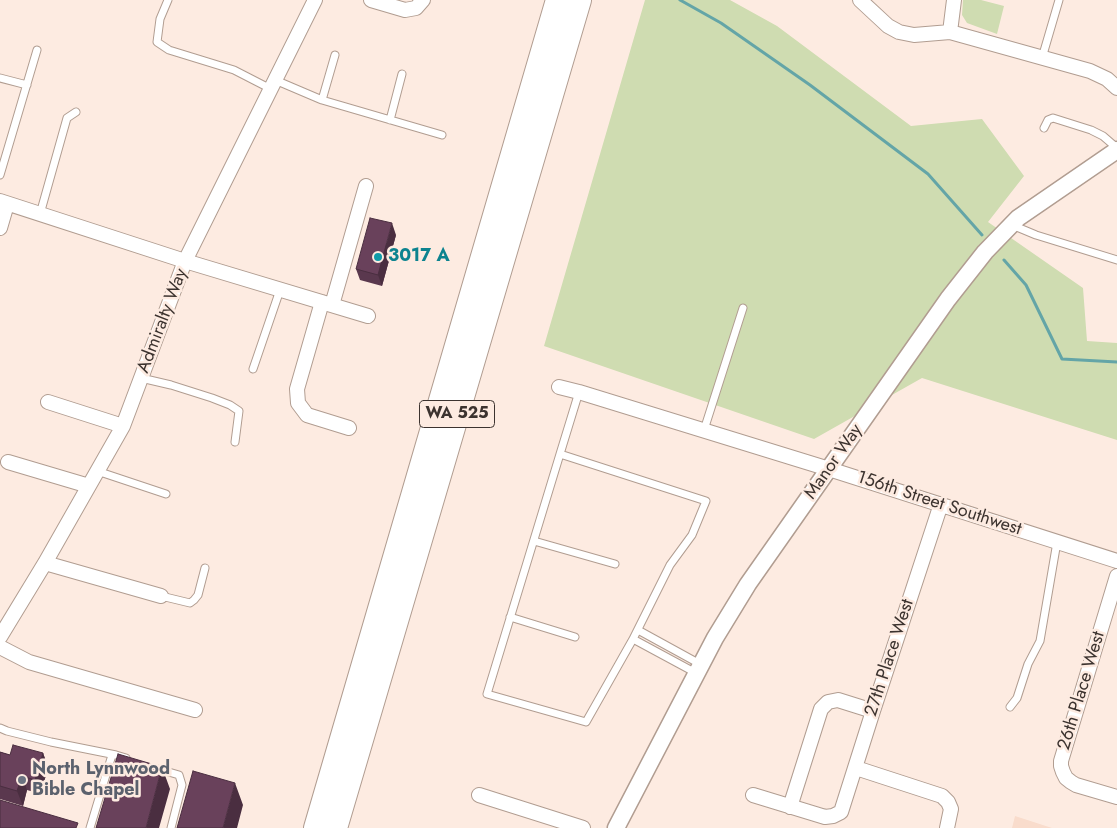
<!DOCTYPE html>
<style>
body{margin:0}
canvas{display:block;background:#fdebe1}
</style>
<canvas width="1117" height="828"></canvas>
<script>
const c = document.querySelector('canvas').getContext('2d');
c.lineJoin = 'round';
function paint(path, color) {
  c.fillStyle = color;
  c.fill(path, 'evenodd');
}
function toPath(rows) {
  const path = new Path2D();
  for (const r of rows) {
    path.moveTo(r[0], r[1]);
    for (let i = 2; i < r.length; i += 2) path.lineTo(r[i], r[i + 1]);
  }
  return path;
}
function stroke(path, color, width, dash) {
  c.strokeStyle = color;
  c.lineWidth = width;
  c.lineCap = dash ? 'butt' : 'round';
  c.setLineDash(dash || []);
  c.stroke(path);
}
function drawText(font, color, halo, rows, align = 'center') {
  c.font = font + ' Jost,sans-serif';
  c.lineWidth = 5;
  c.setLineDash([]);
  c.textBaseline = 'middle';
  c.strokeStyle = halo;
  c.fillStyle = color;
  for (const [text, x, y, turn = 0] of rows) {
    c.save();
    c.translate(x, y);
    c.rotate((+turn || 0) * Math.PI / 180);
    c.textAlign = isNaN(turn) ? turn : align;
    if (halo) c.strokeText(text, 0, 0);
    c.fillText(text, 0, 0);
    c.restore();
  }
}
const built = toPath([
 [1015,816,1052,828,1012,828]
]);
const green = toPath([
 [645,0,730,0,777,26,911,126,982,119,1024,176,988,222,1083,288,1087,341,1117,343,1117,440,922,378,814,439,544,346],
 [963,0,981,0,1004,6,997,34,967,23,962,15]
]);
const stream = toPath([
 [680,0,721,23,810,85,928,174,982,235],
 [1004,260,1026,285,1062,359,1117,362]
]);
const service = toPath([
 [168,0,160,19,157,42,169,50,234,70,271,89],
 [1042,58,1059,0],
 [0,78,27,85],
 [275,80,322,100,442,135],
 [322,100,335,55],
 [390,120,402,74],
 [1044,128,1048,120,1053,118,1091,130,1103,136,1117,148],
 [0,175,37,50],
 [40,214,67,118,76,112],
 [1012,225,1036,235,1117,260],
 [253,369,280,290],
 [141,378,171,385,212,398,230,405,239,411,235,442],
 [704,430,743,308],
 [560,454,706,501,692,535,670,565,633,639,586,722,487,694,560,454,579,392],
 [97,471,166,494],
 [534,541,615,564],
 [161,596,190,603,194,600,198,595,205,568],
 [510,617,575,637],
 [638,630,700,664],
 [633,639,696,673],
 [1010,707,1017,698,1028,664,1040,641,1057,542],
 [0,728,7,731,51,742,116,755,126,758],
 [155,768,179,775,182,785,171,828],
 [90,828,112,755]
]);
const minor = toPath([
 [371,0,405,10,416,8,423,0],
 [860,0,888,26,899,32,914,35,950,32,1090,71,1107,79,1117,88],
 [950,32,954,0],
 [0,201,185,261,368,316],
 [0,228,7,204],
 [322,302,297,389,298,403,307,415,349,428],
 [332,305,366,186],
 [559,387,579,392,829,469,1117,561],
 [48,402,123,426],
 [8,462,89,486],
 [45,563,161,596],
 [1117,576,1061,761,1061,766,1063,772,1066,778,1071,782,1076,785,1117,797],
 [0,637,45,563,123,426,185,261,315,0],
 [0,647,29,662,195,710],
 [856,768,942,796,948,802,951,809,947,828],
 [479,795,583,828],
 [753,795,825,817,833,816,841,812,873,711,941,504],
 [790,807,821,709,828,702,838,700,873,711]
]);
const tertiary = toPath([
 [616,828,715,638,748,584,948,299,985,252,1018,218,1117,150]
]);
const motorway = toPath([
 [316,828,558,0],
 [335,828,579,0]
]);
const wall = toPath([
 [396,235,382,286,360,280,356,269],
 [0,752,10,755,43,753,48,767,41,794,27,790,23,806,0,799]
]);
const shadedWall = toPath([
 [392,223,396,235,382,286,378,275],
 [43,753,48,767,41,794,35,780],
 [162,767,170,789,159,828,146,828],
 [22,776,27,790,23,806,17,791],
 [235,783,243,805,237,828,223,828]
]);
const building = toPath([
 [370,218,392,223,378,275,356,269,370,218],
 [13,745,43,753,35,780,22,776,17,791,0,786,0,752,10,755,13,745],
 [118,754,162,767,146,828,96,828,118,754],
 [193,771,235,783,223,828,177,828,193,771],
 [0,800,78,823,76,828,0,828,0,800]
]);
const markers = [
 [378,257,5,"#0f9aa8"],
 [22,780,5,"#6b7280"]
];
const shields = [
 [457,414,75]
];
const shieldNames = [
 ["WA 525",457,414]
];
const cultureNames = [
 ["3017 A",388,257]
];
const streetNames = [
 ["Admiralty Way",163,321,-69],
 ["Manor Way",834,462,-55],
 ["156th Street Southwest",939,504,18],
 ["27th Place West",890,658,-72],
 ["26th Place West",1082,691,-73]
];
const worshipNames = [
 ["North Lynnwood",32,770],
 ["Bible Chapel",32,791]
];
paint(built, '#f9dccc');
paint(green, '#cfdcb1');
stroke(stream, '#64a5a7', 3);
stroke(service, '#b19d91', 9);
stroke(minor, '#b19d91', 16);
stroke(tertiary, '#b19d91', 19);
stroke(motorway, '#b19d91', 26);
stroke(service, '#fff', 7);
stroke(minor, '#fff', 14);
stroke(tertiary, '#fff', 16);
stroke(motorway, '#fff', 24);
paint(wall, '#5a384e');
paint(shadedWall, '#4a2e40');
paint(building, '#69415b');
stroke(building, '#4a2e40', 1);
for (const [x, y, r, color] of markers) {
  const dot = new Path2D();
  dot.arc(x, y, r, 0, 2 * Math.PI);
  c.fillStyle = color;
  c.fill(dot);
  stroke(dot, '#fdebe1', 2);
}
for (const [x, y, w] of shields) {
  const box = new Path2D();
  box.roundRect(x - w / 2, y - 13.5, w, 27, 4);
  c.fillStyle = '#fdebe1';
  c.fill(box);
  stroke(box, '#3c332f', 1);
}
drawText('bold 16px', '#3c332f', null, shieldNames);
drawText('bold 18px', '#0d838f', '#fdebe1', cultureNames, 'left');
drawText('18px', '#3c332f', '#fdebe1', streetNames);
drawText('bold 18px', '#5b616d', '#fdebe1', worshipNames, 'left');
</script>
